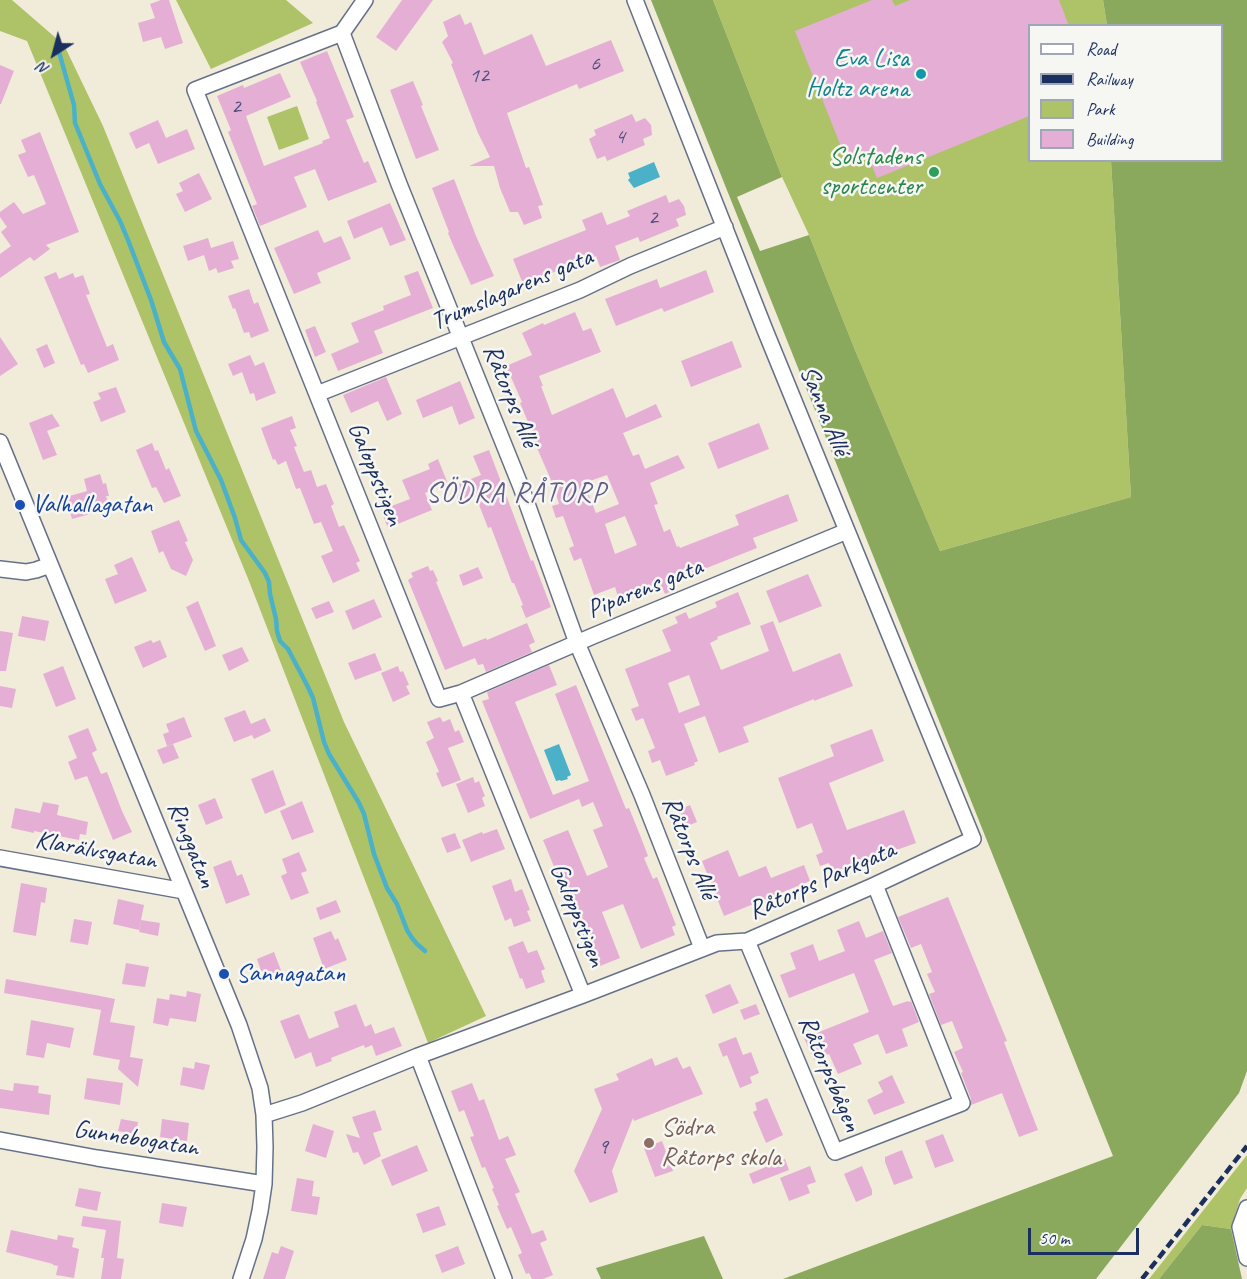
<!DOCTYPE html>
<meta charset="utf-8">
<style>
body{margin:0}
#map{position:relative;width:1247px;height:1279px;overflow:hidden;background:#f1ebda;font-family:Caveat,sans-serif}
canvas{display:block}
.legend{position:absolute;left:1028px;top:24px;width:195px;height:138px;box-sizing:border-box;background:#f6f6f2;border:2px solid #9ea6b7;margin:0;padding:8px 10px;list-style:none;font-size:18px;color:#1b2f5e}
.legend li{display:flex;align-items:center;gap:12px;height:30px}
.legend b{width:30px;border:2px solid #9ea6b7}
.north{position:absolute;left:24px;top:24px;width:60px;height:60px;-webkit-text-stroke:4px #f6f6f2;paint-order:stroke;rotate:216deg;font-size:16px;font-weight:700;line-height:24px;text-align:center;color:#1b2f5e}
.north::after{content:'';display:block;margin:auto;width:21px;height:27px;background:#1b2f5e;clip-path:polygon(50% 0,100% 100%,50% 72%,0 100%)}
.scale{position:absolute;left:1028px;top:1228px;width:111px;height:27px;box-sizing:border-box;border:3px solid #1b2f5e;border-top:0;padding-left:8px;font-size:18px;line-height:21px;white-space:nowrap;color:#1b2f5e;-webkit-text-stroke:4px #f6f6f2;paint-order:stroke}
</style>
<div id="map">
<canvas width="1247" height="1279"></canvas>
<ul class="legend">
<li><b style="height:8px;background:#fff"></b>Road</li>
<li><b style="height:8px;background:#1b2f5e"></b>Railway</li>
<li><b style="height:16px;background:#aec367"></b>Park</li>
<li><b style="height:16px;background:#e5afd5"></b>Building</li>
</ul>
<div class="north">N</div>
<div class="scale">50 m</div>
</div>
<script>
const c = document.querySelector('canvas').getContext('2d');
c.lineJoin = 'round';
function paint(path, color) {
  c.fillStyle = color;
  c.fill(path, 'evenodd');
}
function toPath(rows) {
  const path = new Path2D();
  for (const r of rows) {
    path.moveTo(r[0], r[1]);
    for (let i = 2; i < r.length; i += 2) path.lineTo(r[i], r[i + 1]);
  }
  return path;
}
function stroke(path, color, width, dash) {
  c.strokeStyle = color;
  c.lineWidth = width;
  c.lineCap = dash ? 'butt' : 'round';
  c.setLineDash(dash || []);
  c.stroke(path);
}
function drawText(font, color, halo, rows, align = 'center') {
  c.font = font + ' Caveat,sans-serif';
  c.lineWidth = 5;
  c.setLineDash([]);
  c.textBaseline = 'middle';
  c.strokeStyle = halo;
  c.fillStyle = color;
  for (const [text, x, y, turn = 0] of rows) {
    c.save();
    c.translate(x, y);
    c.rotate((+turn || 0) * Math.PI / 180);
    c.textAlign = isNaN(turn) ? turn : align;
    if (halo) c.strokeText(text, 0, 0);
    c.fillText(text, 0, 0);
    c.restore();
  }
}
const green = toPath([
 [0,0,12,0,64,45,103,126,344,722,486,1016,428,1043,249,581,27,41,0,31],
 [176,0,286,0,313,23,211,69],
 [713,0,1103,0,1107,25,1030,26,1030,160,1111,161,1131,497,940,551,855,350,809,235,782,177],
 [297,106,309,139,279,150,267,117],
 [1247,1155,1247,1188,1240,1199,1231,1229,1202,1225,1159,1279,1149,1279]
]);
const forest = toPath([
 [651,0,713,0,782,177,737,197,760,251,809,235,855,350,940,551,1131,497,1111,161,1222,160,1222,26,1107,25,1103,0,1247,0,1247,1071,1239,1093,1096,1279,783,1279,1113,1156],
 [1202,1225,1231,1229,1242,1279,1159,1279],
 [704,1236,723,1279,601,1279,596,1268]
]);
const water = toPath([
 [654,162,660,177,634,188,628,180,630,178,628,173],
 [559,744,571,775,567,777,568,779,561,781,560,780,556,781,544,750]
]);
const stream = toPath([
 [59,52,74,105,75,123,100,184,120,221,128,240,151,300,164,342,180,369,196,431,221,480,235,518,241,540,265,573,269,582,270,594,276,619,277,631,280,641,288,649,308,687,313,698,324,742,329,754,359,803,364,814,374,854,387,888,397,904,407,930,412,938,417,944,425,951]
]);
const building = toPath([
 [161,0,169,0,183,43,165,49,161,37,143,42,138,23,155,18,150,4],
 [402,0,433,0,396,51,376,37],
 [872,0,892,0,895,6,910,0,1059,0,1069,26,1029,26,1029,116,877,178,868,156,848,164,795,31],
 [460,14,465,25,471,22,484,55,532,34,546,66,611,40,624,71,579,89,577,84,507,113,526,168,529,167,543,205,538,206,542,218,524,225,518,212,510,212,500,188,494,166,469,166,490,157,478,133,451,64,453,63,442,42,448,36,443,22],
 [327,51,354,117,346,120,364,163,368,161,377,182,328,201,315,169,294,177,307,207,260,226,252,206,257,204,228,132,231,130,217,96,243,85,244,88,280,73,291,97,246,116,264,166,323,143,322,141,330,138,316,102,317,101,300,62],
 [0,65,14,71,1,104,0,104],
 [413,81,423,105,421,106,439,150,416,159,390,90],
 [632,114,636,122,645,118,651,125,652,135,643,139,645,145,607,161,605,156,597,159,589,139,596,135,594,130],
 [158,120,166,138,187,129,195,149,158,164,149,143,136,149,129,133],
 [40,132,79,232,46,245,50,249,34,261,30,257,0,278,0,254,11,246,1,232,7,227,0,217,0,212,14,202,23,214,46,204,34,175,28,177,18,155,26,152,21,140],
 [199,173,212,199,185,212,176,194,183,191,179,183],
 [454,179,476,236,494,276,471,285,453,245,448,233,449,232,432,188],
 [666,195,669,203,679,199,684,206,686,215,676,219,679,226,640,242,638,237,615,246,620,260,600,267,596,256,523,284,513,259,586,230,582,220,602,212,607,225,630,216,627,211],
 [390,203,406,240,390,246,382,227,354,239,347,221],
 [318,230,324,243,341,236,351,259,317,273,321,283,294,294,274,248],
 [208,238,211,248,233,241,239,259,231,261,234,268,218,273,216,268,209,271,204,255,188,261,183,246],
 [706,270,714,292,664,312,662,308,616,326,605,299,657,279,660,288],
 [418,271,433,308,374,331,383,353,338,371,331,354,359,342,351,323,384,310,383,306,411,295,404,276],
 [56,272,59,279,73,273,75,278,83,275,90,294,86,295,107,347,113,344,119,360,88,373,84,364,81,365,44,277],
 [249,289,254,304,258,302,269,331,251,338,249,332,244,333,235,308,233,309,228,296],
 [575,312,583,331,591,328,601,352,539,376,543,386,541,386,552,415,613,388,626,418,656,404,662,417,623,433,633,456,639,454,645,469,678,455,685,468,650,483,658,504,654,505,664,532,670,529,677,547,679,546,680,548,739,525,735,515,788,494,798,521,753,538,757,548,674,581,677,589,665,594,662,587,646,594,644,589,618,597,615,587,594,595,581,558,574,561,569,548,574,546,563,516,556,518,552,506,559,504,554,487,534,441,536,441,520,403,522,402,506,366,532,355,522,333,543,323,544,325],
 [607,475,619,504,596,513,584,483],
 [625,516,637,545,615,554,605,524],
 [315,326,326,352,315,357,305,330],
 [0,337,18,364,0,376],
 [732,341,742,367,691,387,681,361],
 [47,344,55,363,44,368,36,349],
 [250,355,255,366,264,362,276,393,256,401,254,393,250,394,242,372,233,376,228,364],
 [386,377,402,414,387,421,378,401,351,413,343,395],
 [460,381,475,418,459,425,452,406,423,418,416,400],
 [116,387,126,412,101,422,93,402,101,399,98,393],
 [52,414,60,426,47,431,57,455,43,460,29,423],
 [292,416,296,428,290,430,297,446,294,447,304,472,311,470,317,487,326,484,334,504,331,506,339,527,344,525,360,561,356,563,360,571,333,583,321,556,333,551,321,522,314,524,300,488,296,489,286,461,278,465,275,459,273,460,261,428],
 [759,423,769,449,718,469,708,443],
 [152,443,155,451,158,450,166,470,169,468,181,496,164,503,156,487,152,488,136,450],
 [489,450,531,561,533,560,551,607,526,618,521,606,523,605,514,583,512,583,491,527,488,528,476,497,460,503,453,486,481,475,473,456],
 [438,459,448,484,425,493,432,510,388,528,381,510,410,499,402,480,430,469,428,464],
 [100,474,103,484,106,483,109,496,106,496,109,505,93,509,94,513,72,519,66,497,87,491,84,479],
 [179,520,188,541,185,542,193,560,186,576,171,569,163,551,159,553,151,531],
 [132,557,147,591,115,604,105,579,118,574,114,565],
 [428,566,430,571,433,570,438,581,436,582,463,647,486,638,487,640,527,623,535,642,529,645,532,652,486,672,483,664,478,665,475,658,445,670,408,580,413,577,411,573],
 [478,567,483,578,463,586,459,575],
 [808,574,822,606,779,623,766,591],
 [738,592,751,624,717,637,718,639,710,643,721,670,769,651,760,626,773,621,793,672,840,653,853,686,814,701,814,699,743,727,749,742,719,753,705,716,684,724,698,761,694,763,695,765,666,776,660,760,652,763,648,751,655,748,643,718,636,721,631,709,639,706,625,669,671,651,662,630,678,623,675,617,686,612,689,619,717,607,715,602],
 [689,675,700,705,679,713,668,683],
 [374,599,382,617,353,630,345,611],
 [198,601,216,646,205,651,186,607],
 [329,601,334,612,316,619,311,608],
 [22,616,49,621,45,641,18,636],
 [0,631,13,633,6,671,0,671],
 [151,640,153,643,160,640,167,657,143,668,134,647],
 [242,647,249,661,229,671,222,655],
 [375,653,382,670,355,680,348,663],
 [549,665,557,685,515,702,553,795,589,781,555,694,576,685,626,809,629,808,640,835,648,856,644,858,653,879,657,877,676,925,672,927,675,935,641,949,623,904,602,912,620,958,595,968,576,922,574,923,560,887,562,886,543,840,568,830,587,876,608,867,593,830,603,826,593,802,582,807,579,799,530,819,482,701,489,699,487,692],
 [63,666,76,699,56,707,43,674],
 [398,666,400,672,403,671,409,685,406,686,410,694,393,702,381,673],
 [0,686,16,689,12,708,0,706],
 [245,710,251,724,265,718,271,731,254,739,252,735,234,742,224,718],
 [184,717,192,737,167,746,163,734,169,732,166,724],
 [440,717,443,722,450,719,455,732,459,730,464,742,448,748,461,780,442,787,436,773,439,772,426,742,434,738,427,722],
 [88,728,97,750,92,753,101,774,107,772,122,811,132,832,113,840,87,776,75,780,68,762,77,758,68,736],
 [872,729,884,761,829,783,847,830,904,810,916,843,877,857,877,856,833,873,829,863,820,866,816,855,823,852,812,823,797,829,778,778,834,756,830,745],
 [173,744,179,758,163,764,157,750],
 [273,770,286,805,265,814,251,779],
 [473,777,475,783,479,781,485,796,482,798,485,806,468,813,456,784],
 [215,798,223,818,206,825,198,805],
 [302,801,314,832,292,840,280,811],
 [43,802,59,805,57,815,88,822,86,835,80,834,79,840,34,831,34,833,11,828,15,808,40,813],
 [690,805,697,822,682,828,675,811],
 [497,829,505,849,471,862,462,840,482,832,483,834],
 [455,833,461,848,447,853,441,838],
 [728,850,739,877,766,866,771,878,804,865,810,881,724,916,702,861],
 [299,852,307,871,301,873,309,893,291,900,281,876,287,873,282,859],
 [231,860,237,876,242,874,250,895,226,904,213,867],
 [511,879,515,892,522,889,530,910,527,911,531,921,514,927,511,918,505,921,492,886],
 [21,883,47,888,45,903,41,902,36,936,13,932],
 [948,897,1007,1041,1004,1042,1038,1130,1019,1137,1002,1093,971,1105,971,1099,961,1073,963,1072,954,1052,963,1048,952,1021,941,1025,929,994,935,992,927,974,932,972,921,944,911,948,898,917],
 [118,899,144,905,139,930,113,924],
 [336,900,341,912,320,920,316,908],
 [74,919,92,922,88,945,70,942],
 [141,920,160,923,158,936,139,932],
 [859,921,866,938,883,931,892,953,874,960,893,1006,908,1001,909,1002,911,1001,919,1022,902,1029,908,1046,886,1054,878,1034,853,1044,862,1064,838,1074,829,1054,814,1060,804,1038,869,1012,854,973,789,998,780,975,796,969,790,953,813,944,819,961,845,951,837,930],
 [331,931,335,940,338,938,347,960,324,969,313,938],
 [523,941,528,953,537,950,545,969,541,971,545,982,526,989,522,978,520,979,508,947],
 [274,952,282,973,264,980,257,959],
 [126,963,149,967,145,987,122,984],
 [6,979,95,995,115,999,110,1022,135,1026,130,1057,143,1059,138,1087,118,1069,120,1060,93,1055,101,1010,4,993],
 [730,984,739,1003,713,1014,705,995],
 [187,991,201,994,196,1022,170,1018,168,1026,153,1023,157,998,169,1000,170,994,186,997],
 [356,1004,365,1027,371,1024,375,1034,394,1027,402,1046,376,1056,372,1045,365,1048,364,1045,331,1058,332,1061,316,1067,311,1052,295,1059,280,1021,299,1014,309,1039,339,1027,334,1012],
 [756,1004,760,1014,744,1020,740,1010],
 [31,1020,74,1028,70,1048,47,1043,44,1058,26,1055],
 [736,1037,743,1055,751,1052,759,1073,750,1077,752,1083,740,1088,727,1055,723,1057,718,1044],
 [677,1057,683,1069,690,1066,703,1094,634,1121,633,1118,612,1171,618,1192,590,1203,574,1171,602,1109,594,1089,619,1080,616,1074,652,1058,655,1066],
 [195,1062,210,1065,204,1090,180,1085,183,1067,194,1069],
 [892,1075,905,1103,874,1115,867,1100,883,1092,878,1082],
 [87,1078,123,1083,120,1105,84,1099],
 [14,1083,39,1086,38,1093,51,1095,49,1115,0,1108,0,1089,13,1091],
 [472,1083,479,1101,484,1099,499,1140,508,1136,516,1155,505,1159,520,1192,515,1194,532,1234,543,1230,547,1240,540,1243,553,1275,543,1279,532,1279,529,1273,526,1274,518,1255,522,1253,511,1227,507,1229,497,1206,499,1205,492,1189,494,1188,485,1167,482,1168,470,1137,474,1136,464,1110,459,1112,451,1091],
 [767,1098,783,1135,766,1143,753,1112,757,1110,755,1103],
 [375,1110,382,1130,373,1133,381,1156,364,1165,358,1152,353,1153,346,1134,360,1138,352,1117],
 [121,1119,138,1122,136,1134,118,1131],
 [162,1119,189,1123,187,1141,160,1137],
 [313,1124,334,1131,326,1158,305,1151],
 [943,1134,954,1161,935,1168,925,1141],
 [662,1141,673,1171,655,1177,644,1148],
 [417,1145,428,1171,392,1186,381,1160],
 [902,1150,913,1178,894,1185,885,1162,885,1157],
 [785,1159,789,1170,753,1184,749,1174],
 [810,1166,816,1182,807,1185,810,1193,789,1201,780,1178],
 [862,1166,872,1190,872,1195,856,1202,844,1174],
 [297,1178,314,1181,312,1196,320,1197,317,1215,291,1211],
 [79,1188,101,1192,97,1211,75,1206],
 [162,1203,187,1207,183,1227,159,1223],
 [439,1206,446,1225,423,1233,416,1214],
 [83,1216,121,1221,117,1258,124,1259,121,1279,101,1279,104,1258,101,1258,106,1230,81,1226],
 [11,1230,57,1240,58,1235,74,1238,72,1247,79,1249,74,1278,56,1275,58,1266,53,1265,53,1264,6,1252],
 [281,1246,294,1251,285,1279,263,1279,272,1252,278,1254],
 [458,1246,465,1264,442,1273,435,1255]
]);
const street = toPath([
 [365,0,342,33,399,184,521,487,577,643,642,795,702,948],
 [342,33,195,90,439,699,461,693,583,995],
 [317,394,580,290,630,266,725,227],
 [0,442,239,1025,260,1088,264,1115,265,1147,264,1184,260,1211,254,1239,241,1279],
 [0,569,26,572,36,570,50,565],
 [461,693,593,636,847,531],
 [0,858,184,891],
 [747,941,835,1152,962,1103,875,885],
 [418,1056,504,1279],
 [264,1115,302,1103,418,1056,583,995,717,943,747,941,875,885,973,839,765,330,635,0],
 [0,1140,97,1158,264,1184],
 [1247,1208,1240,1227,1247,1258]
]);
const rail = toPath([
 [1142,1279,1247,1146]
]);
const markers = [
 [921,74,6,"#0f9aa8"],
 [934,172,6,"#2e9e5b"],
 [20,505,6,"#1a4fb4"],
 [224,974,6,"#1a4fb4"],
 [649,1143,6,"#8d6e63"]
];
const numberNames = [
 ["6",595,64],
 ["12",479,76],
 ["2",236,107],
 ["4",620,137],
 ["2",653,218],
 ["9",603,1147]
];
const cultureNames = [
 ["Eva Lisa",909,59],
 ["Holtz arena",909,89]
];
const leisureNames = [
 ["Solstadens",922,157],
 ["sportcenter",922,187]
];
const streetNames = [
 ["Trumslagarens gata",512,290,-23],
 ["Råtorps Allé",510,396,68],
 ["Sanna Allé",824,411,68],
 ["Galoppstigen",375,474,68],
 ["Piparens gata",645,589,-22],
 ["Ringgatan",191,845,68],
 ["Råtorps Allé",689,848,68],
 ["Klarälvsgatan",96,851,10],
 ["Råtorps Parkgata",822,881,-24],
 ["Galoppstigen",577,915,68],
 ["Råtorpsbågen",829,1074,67],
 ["Gunnebogatan",136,1139,9]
];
const transitNames = [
 ["Valhallagatan",32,505],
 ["Sannagatan",236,974]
];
const educationNames = [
 ["Södra",661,1128],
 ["Råtorps skola",661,1158]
];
const quarterNames = [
 ["SÖDRA RÅTORP",516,494]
];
paint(green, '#aec367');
paint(forest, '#8aa95c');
paint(water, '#4ab1c9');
stroke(stream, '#4ab1c9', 4.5);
paint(building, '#e5afd5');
stroke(street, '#667189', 18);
stroke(street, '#fff', 15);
stroke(rail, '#1b2f5e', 4.5, [9, 4.5]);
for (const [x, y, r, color] of markers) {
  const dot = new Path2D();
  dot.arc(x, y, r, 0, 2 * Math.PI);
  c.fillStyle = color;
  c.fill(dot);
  stroke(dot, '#f6f6f2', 2);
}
drawText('22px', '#4e4f7c', null, numberNames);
drawText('26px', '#0d838f', '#f6f6f2', cultureNames, 'right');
drawText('26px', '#27864d', '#f6f6f2', leisureNames, 'right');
drawText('26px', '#1b2f5e', '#f6f6f2', streetNames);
drawText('26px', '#164399', '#f6f6f2', transitNames, 'left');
drawText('26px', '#785e54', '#f6f6f2', educationNames, 'left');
c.letterSpacing = '1.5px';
drawText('28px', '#625c88', '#f6f6f2', quarterNames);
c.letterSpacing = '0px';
</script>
